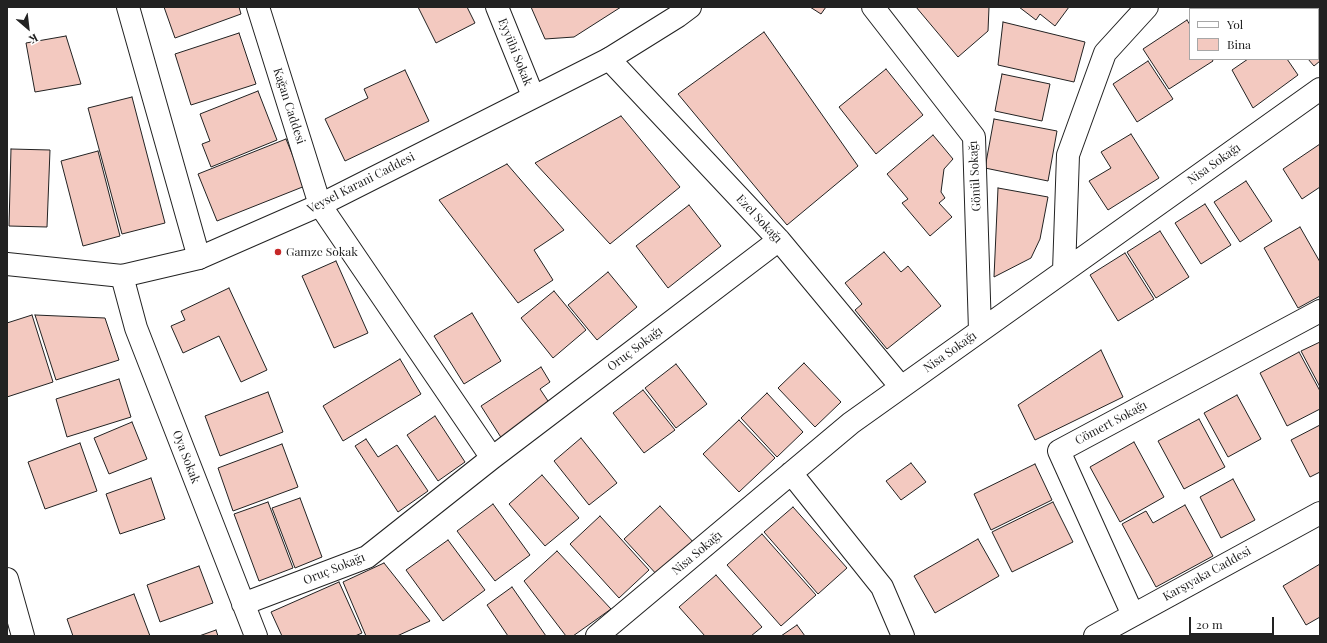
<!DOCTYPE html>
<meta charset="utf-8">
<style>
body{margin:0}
#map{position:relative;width:1327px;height:643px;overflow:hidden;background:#fff;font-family:"Playfair Display",serif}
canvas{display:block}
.frame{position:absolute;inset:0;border:8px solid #222;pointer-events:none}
.legend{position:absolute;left:1189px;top:8px;width:130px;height:52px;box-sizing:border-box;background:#fff;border:1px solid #a7a7a7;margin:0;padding:5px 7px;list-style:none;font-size:12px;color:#222}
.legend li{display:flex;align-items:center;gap:8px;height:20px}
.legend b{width:20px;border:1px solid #a7a7a7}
.north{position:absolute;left:8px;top:8px;width:40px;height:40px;-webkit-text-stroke:3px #fff;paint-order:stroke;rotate:152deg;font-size:11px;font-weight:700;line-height:16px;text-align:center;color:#222}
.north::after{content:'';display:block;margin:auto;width:14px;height:18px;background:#222;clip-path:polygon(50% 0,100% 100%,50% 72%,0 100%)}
.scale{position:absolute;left:1189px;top:617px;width:85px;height:18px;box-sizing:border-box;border:2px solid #222;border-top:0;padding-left:5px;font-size:12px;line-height:14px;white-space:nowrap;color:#222;-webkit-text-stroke:3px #fff;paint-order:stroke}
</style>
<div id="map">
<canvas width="1327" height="643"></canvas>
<div class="frame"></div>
<ul class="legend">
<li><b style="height:5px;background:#fff"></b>Yol</li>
<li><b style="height:11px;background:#f3c9c0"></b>Bina</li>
</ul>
<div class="north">K</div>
<div class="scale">20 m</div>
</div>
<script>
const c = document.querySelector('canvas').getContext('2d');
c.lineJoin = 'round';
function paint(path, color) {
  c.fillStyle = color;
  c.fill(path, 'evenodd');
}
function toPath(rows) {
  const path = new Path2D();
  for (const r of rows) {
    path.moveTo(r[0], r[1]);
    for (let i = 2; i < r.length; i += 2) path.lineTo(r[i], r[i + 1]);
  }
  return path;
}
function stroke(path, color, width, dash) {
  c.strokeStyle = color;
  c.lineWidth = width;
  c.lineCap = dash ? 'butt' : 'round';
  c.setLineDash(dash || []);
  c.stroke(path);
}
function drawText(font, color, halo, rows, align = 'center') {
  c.font = font + ' "Playfair Display",serif';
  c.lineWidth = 3;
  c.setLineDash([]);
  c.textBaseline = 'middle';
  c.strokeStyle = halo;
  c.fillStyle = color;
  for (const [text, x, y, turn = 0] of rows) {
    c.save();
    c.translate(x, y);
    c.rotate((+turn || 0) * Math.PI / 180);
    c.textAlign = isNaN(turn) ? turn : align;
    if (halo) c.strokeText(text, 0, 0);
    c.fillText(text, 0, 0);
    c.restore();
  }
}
const building = toPath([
 [164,7,239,7,241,14,175,38,164,7],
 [418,7,467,7,475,23,436,43,418,7],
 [531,7,621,7,574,37,545,39,531,7],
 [810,7,826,7,821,14,810,7],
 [916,7,989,7,988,31,958,57,916,7],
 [1019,7,1069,7,1055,26,1040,14,1036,20,1019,7],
 [1216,7,1253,7,1255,9,1213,9,1216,7],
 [1265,7,1293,7,1291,9,1267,9,1265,7],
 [1320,11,1320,61,1314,66,1308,59,1318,59,1318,13,1320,11],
 [1187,20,1190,25,1190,59,1212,59,1213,61,1169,89,1143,49,1187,20],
 [1003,22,1085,42,1074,82,998,65,1003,22],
 [764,32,858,166,787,225,678,94,764,32],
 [239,33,256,84,191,105,175,54,239,33],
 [66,36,81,84,35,92,26,43,66,36],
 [1248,59,1287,59,1298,75,1253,108,1232,70,1248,59],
 [1148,61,1173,99,1137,122,1113,84,1148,61],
 [886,69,923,115,876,154,839,107,886,69],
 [405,70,429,121,345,161,325,119,368,98,364,89,405,70],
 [1002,74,1050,84,1042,121,995,111,1002,74],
 [258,91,277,140,211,167,202,144,210,141,200,114,258,91],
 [132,97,165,223,122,234,88,108,132,97],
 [621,116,680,187,610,244,535,163,621,116],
 [994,119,1057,131,1048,181,985,168,994,119],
 [1131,134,1159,178,1108,210,1089,181,1111,168,1101,152,1131,134],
 [933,135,953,159,944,169,941,192,945,198,939,203,952,217,930,236,902,203,908,199,887,174,933,135],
 [286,139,305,186,217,221,198,174,286,139],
 [1320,144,1320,187,1302,199,1283,169,1320,144],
 [11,149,50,150,47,227,9,226,11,149],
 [98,151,120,236,83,246,61,161,98,151],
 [507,164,564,230,534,250,553,280,518,303,439,200,507,164],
 [1246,181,1272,221,1240,242,1214,202,1246,181],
 [998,188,1048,197,1040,239,1031,258,994,277,998,188],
 [1205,204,1231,245,1201,264,1175,223,1205,204],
 [689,205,721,246,668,288,636,246,689,205],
 [1300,227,1320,262,1320,296,1298,308,1264,248,1300,227],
 [1160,231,1189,277,1156,298,1127,252,1160,231],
 [884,252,901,272,908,266,941,306,887,349,855,310,862,304,845,283,884,252],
 [1125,253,1154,299,1118,321,1090,275,1125,253],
 [336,261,368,333,334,348,302,276,336,261],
 [608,272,637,307,597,340,568,305,608,272],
 [229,288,267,370,241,382,219,336,183,353,171,326,185,320,181,311,229,288],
 [554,291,586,330,553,358,521,318,554,291],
 [472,313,501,361,464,384,434,336,472,313],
 [32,315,53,382,7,397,7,323,32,315],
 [35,315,105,318,119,360,56,380,35,315],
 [1320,342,1320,387,1301,351,1320,342],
 [1101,350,1123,397,1035,440,1018,405,1101,350],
 [1299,352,1320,391,1320,409,1287,426,1260,373,1299,352],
 [400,359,421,394,343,441,323,406,400,359],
 [804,363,841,402,815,427,778,388,804,363],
 [676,364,707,404,676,428,645,388,676,364],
 [541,367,550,382,540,389,552,407,502,439,481,406,541,367],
 [119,379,131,417,67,437,56,399,119,379],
 [643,390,675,430,644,453,613,413,643,390],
 [268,392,283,432,220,456,205,416,268,392],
 [767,393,803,432,777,457,741,418,767,393],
 [1237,395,1261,439,1228,457,1204,413,1237,395],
 [435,416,465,462,438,481,407,435,435,416],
 [1199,419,1225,467,1184,489,1158,441,1199,419],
 [739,420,775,458,739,492,703,454,739,420],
 [132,422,147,459,109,474,94,438,132,422],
 [1320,425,1320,472,1310,477,1291,440,1320,425],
 [581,438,617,483,589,505,554,461,581,438],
 [366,439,378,457,397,445,428,491,398,512,355,446,366,439],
 [1134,442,1164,497,1120,522,1090,467,1134,442],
 [80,443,97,491,45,509,28,462,80,443],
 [282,444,298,487,233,511,218,468,282,444],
 [911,463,926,482,901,500,886,481,911,463],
 [1035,464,1052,500,991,530,974,494,1035,464],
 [542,475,579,518,545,546,509,504,542,475],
 [151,478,165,519,120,534,106,494,151,478],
 [1233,479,1255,520,1221,538,1200,497,1233,479],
 [300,498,322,557,295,568,272,508,300,498],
 [268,502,293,568,259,581,234,514,268,502],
 [1053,502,1073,542,1012,572,992,532,1053,502],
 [493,504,530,555,495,581,457,531,493,504],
 [1185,505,1213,556,1156,587,1122,524,1146,511,1153,523,1185,505],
 [660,506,695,544,659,577,624,539,660,506],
 [793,507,847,568,818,594,764,532,793,507],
 [600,516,649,570,619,598,570,544,600,516],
 [762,534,816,595,781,626,727,565,762,534],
 [978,539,999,576,935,613,914,576,978,539],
 [448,540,485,590,443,621,406,570,448,540],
 [557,551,611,609,573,636,566,636,524,581,557,551],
 [384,563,430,621,397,636,366,636,343,582,384,563],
 [1320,564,1320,617,1306,625,1283,586,1320,564],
 [199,566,213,603,160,622,147,585,199,566],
 [716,575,762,627,751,636,705,636,679,607,716,575],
 [339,582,362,633,355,636,282,636,271,612,339,582],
 [512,587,546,636,508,636,487,605,512,587],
 [134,594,150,636,73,636,67,619,134,594],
 [797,625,805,636,781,636,797,625],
 [216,630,218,636,199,636,216,630]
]);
const minor = toPath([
 [128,7,199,258],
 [258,7,320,205,492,458],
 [497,7,533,96],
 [873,7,974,137,980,331],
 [609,59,779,240,901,387],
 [1064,271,1068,155,1105,53,1147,7],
 [122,276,136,328,256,636],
 [791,473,882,587,903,636],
 [7,579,23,636],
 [243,604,367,557,492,458,779,240],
 [1133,615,1059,451,1320,311],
 [597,636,851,423,1320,89],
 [1095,636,1320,513]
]);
const major = toPath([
 [7,264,122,276,199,258,320,205,609,59,678,16,690,7]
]);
const markers = [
 [278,252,4,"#c62828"]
];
const streetNames = [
 ["Eyyübi Sokak",515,52,68],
 ["Kağan Caddesi",289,106,72],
 ["Nisa Sokağı",1214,164,-35],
 ["Gönül Sokağı",975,176,-93],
 ["Veysel Karani Caddesi",361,183,-27],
 ["Ezel Sokağı",759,219,47],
 ["Oruç Sokağı",635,349,-37],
 ["Nisa Sokağı",950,352,-35],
 ["Cömert Sokağı",1111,423,-28],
 ["Oya Sokak",186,457,69],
 ["Nisa Sokağı",697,553,-40],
 ["Oruç Sokağı",334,569,-22],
 ["Karşıyaka Caddesi",1207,574,-29]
];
const poiNames = [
 ["Gamze Sokak",286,252]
];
paint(building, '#f3c9c0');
stroke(building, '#222', 1);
stroke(minor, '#222', 24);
stroke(major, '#222', 24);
stroke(minor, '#fff', 22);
stroke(major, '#fff', 22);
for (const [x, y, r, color] of markers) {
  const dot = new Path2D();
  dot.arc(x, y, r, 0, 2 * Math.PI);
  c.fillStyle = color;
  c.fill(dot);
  stroke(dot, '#fff', 1.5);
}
drawText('12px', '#222', '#fff', streetNames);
drawText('12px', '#222', '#fff', poiNames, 'left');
</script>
